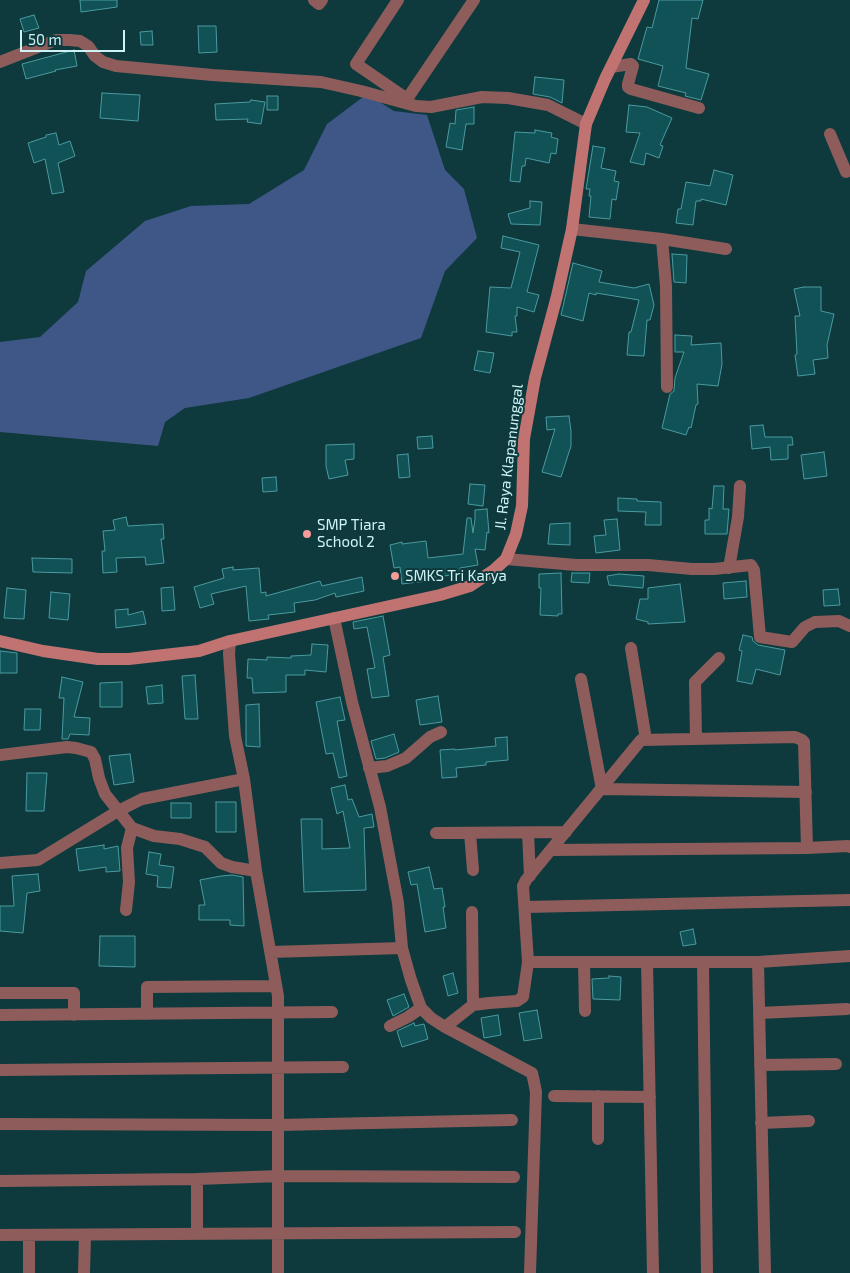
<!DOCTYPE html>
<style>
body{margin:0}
#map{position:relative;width:850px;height:1273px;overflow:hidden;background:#0e3a3d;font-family:"Exo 2",sans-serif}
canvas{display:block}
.scale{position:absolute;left:20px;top:30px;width:105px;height:22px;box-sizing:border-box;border:2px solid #cef3f6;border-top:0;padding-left:6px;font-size:15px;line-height:18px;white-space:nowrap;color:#cef3f6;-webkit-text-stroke:4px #0e3a3d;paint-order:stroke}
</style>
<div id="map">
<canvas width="850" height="1273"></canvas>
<div class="scale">50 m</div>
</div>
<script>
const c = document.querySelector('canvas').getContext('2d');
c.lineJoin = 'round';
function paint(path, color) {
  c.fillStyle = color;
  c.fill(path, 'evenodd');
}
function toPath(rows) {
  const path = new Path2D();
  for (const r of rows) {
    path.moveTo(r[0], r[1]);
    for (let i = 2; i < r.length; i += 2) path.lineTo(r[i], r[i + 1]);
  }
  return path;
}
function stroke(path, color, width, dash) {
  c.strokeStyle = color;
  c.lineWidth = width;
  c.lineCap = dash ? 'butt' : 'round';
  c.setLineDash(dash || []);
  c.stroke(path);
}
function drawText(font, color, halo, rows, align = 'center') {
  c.font = font + ' "Exo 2",sans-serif';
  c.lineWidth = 4;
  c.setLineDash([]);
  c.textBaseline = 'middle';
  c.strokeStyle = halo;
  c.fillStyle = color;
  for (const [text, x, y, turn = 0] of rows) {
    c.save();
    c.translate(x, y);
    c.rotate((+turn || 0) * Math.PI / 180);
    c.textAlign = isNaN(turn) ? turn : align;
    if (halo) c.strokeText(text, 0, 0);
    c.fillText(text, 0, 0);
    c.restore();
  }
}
const water = toPath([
 [367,94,394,111,427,115,445,170,464,189,477,238,445,271,421,338,249,398,185,408,165,422,158,446,0,432,0,342,40,337,78,302,86,271,145,221,191,206,249,204,304,170,327,124]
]);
const building = toPath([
 [80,0,117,0,117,7,81,12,80,0],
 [659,0,703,0,698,19,692,18,686,68,709,74,701,100,685,96,686,93,658,86,663,66,638,59,647,27,652,28,659,0],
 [34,15,39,28,24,32,20,19,34,15],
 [198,26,216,26,217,52,199,53,198,26],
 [152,31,153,45,141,45,140,32,152,31],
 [74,50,77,66,55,70,56,71,26,79,22,64,74,50],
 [535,77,564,80,562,103,550,97,533,94,535,77],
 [102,93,140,95,138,121,100,118,102,93],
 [267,96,278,96,278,110,267,110,267,96],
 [251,100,265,102,261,124,247,122,248,119,216,120,215,104,250,102,251,100],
 [629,105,647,107,672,118,660,145,663,146,659,158,646,153,644,165,630,162,640,133,626,132,629,105],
 [474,107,474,124,466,124,462,150,446,147,450,123,455,124,456,110,474,107],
 [535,130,552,133,551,137,558,139,556,154,551,153,549,163,526,158,525,166,522,166,520,182,510,181,515,132,535,133,535,130],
 [56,133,59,145,70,141,75,156,58,163,64,192,52,194,45,159,34,163,28,143,46,137,46,135,56,133],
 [593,146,605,148,601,168,616,171,614,181,619,182,616,200,612,199,610,219,589,217,591,196,589,196,590,189,586,189,593,146],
 [714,170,733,175,726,205,701,199,701,201,696,201,693,225,676,223,678,209,681,209,686,182,710,186,714,170],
 [530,201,542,202,540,225,511,224,508,214,530,208,530,201],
 [503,236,539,245,527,292,539,295,534,312,517,307,517,316,515,316,517,332,512,332,512,336,486,332,490,287,511,288,520,252,501,248,503,236],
 [672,254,687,255,686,283,674,282,672,254],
 [573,263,602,271,599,282,634,288,649,284,654,305,650,320,647,320,644,356,627,355,629,332,631,332,639,300,596,293,596,295,589,293,583,321,561,315,573,263],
 [804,287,821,287,821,311,834,314,827,345,828,358,813,360,815,374,798,376,795,355,797,354,795,316,800,316,794,289,804,287],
 [675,335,692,336,691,345,721,343,722,364,718,386,697,384,698,404,696,405,691,428,689,427,686,435,662,428,670,394,674,391,675,378,684,352,675,352,675,335],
 [478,351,494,353,490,373,474,370,478,351],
 [569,416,571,431,571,446,561,477,542,472,555,429,547,430,546,417,569,416],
 [763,425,765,437,792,437,793,445,788,445,788,459,771,460,770,447,752,449,750,426,763,425],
 [432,436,433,448,418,449,417,437,432,436],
 [354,444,354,459,345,460,348,475,329,479,326,466,326,445,354,444],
 [824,452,827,476,804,479,801,455,824,452],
 [408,454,410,477,399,478,397,455,408,454],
 [276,477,277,491,263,492,262,478,276,477],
 [470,484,485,485,483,506,468,504,470,484],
 [714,486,724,486,723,509,729,509,727,534,705,534,705,520,709,520,709,508,712,509,714,486],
 [618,498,637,499,637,501,661,502,661,525,645,525,646,512,618,511,618,498],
 [487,509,489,533,487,532,485,550,475,549,478,565,460,568,461,574,426,578,426,581,402,584,400,567,394,568,390,545,402,542,402,544,426,541,428,558,463,554,467,518,471,518,473,533,475,519,475,510,487,509],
 [126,517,128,526,163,524,164,539,161,539,164,563,146,565,145,557,116,558,117,572,103,573,102,551,105,551,103,531,115,530,113,520,126,517],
 [617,519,620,550,596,553,594,536,606,535,604,520,617,519],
 [570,523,570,545,548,544,550,524,570,523],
 [32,558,72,559,72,573,33,572,32,558],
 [233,567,233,570,259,568,261,593,266,592,266,596,320,581,322,586,362,577,364,591,336,597,335,593,315,600,294,603,295,612,268,615,269,619,249,621,246,586,211,594,214,604,200,608,194,587,224,578,222,569,233,567],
 [561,573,562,614,558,614,558,616,540,615,541,588,539,588,539,574,561,573],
 [572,573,590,573,589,583,571,582,572,573],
 [619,574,644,576,643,588,609,585,607,576,619,574],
 [746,581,747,597,724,599,723,583,746,581],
 [680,584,685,622,648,624,648,622,636,619,640,599,648,599,648,588,680,584],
 [173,587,175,610,162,611,161,588,173,587],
 [7,588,26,590,24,619,4,618,7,588],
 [838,589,840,605,824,606,823,590,838,589],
 [51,592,70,594,68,620,49,618,51,592],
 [128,609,128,615,143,611,146,624,116,628,115,610,128,609],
 [383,616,390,655,383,657,389,696,372,698,367,669,375,668,367,627,354,629,353,622,383,616],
 [743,635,752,637,753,641,758,645,785,650,780,675,756,669,752,684,737,681,742,651,739,650,743,635],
 [312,644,328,645,326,672,305,670,305,675,286,675,286,692,253,693,252,678,247,678,248,659,267,660,267,657,291,658,291,656,311,655,312,644],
 [0,651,17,653,17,673,0,673,0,651],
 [195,675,198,719,185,719,182,676,195,675],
 [62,677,83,682,74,717,90,718,89,735,70,734,68,739,62,739,64,698,59,698,62,677],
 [122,682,122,707,100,707,100,683,122,682],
 [162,685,163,703,148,704,146,687,162,685],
 [438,696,442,722,420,725,416,700,438,696],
 [340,697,345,720,337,721,347,776,339,778,333,753,326,754,316,702,340,697],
 [259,704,260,747,246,746,246,705,259,704],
 [25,709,41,709,40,730,24,730,25,709],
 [394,734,399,752,385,758,376,759,371,741,394,734],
 [507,737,508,760,486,762,486,765,456,768,457,777,442,778,440,750,455,749,455,750,496,746,495,738,507,737],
 [130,754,134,782,114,785,109,756,130,754],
 [27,773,47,773,44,811,26,811,27,773],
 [345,785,348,800,352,799,359,817,372,814,374,827,364,828,366,890,304,892,301,819,322,819,322,849,350,848,343,811,337,814,331,788,345,785],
 [216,802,236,802,236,832,216,832,216,802],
 [171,803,191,803,191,818,171,818,171,803],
 [104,845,104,849,118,846,120,871,106,872,106,867,79,871,76,849,104,845],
 [149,852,161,854,159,865,174,867,171,888,157,887,158,876,146,874,149,852],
 [429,867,434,889,442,888,445,907,443,907,446,928,425,932,417,884,411,885,408,872,429,867],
 [38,874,40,891,27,893,23,933,0,931,0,906,14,906,12,876,38,874],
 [232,875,243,877,244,926,230,925,230,920,199,920,199,905,205,905,200,880,221,876,232,875],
 [693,929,696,944,683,946,680,932,693,929],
 [100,936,135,936,135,967,99,966,100,936],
 [453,973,458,993,448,996,443,976,453,973],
 [609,976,621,977,620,1000,593,999,592,979,609,978,609,976],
 [404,994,409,1007,393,1016,387,1000,404,994],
 [537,1010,542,1038,524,1041,519,1013,537,1010],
 [498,1015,501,1035,484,1038,481,1018,498,1015],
 [414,1023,415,1026,424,1024,428,1039,402,1047,397,1031,414,1023]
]);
const street = toPath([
 [314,0,319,4,322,0],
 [398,0,356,64,407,99,474,0],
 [0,62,56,40,69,40,80,41,88,46,95,56,103,62,116,66,212,75,321,82,361,91,416,106,431,107,482,97,508,98,548,105,586,124],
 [611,67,631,64,633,66,628,84,628,87,631,89,699,108],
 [830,134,846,172],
 [572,229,662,239,726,249],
 [662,239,666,286,667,387],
 [506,559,576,565,648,565,692,569,714,569,751,565,754,570,760,637,792,642,805,627,815,622,839,621,850,626],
 [729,568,738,517,740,486],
 [334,618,352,702,380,807,398,903,402,948,411,980,421,1008,431,1018,445,1027,532,1073,534,1082,536,1092,530,1273],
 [230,641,229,654,235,736,244,779,256,871,278,996,278,1273],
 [631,648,646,740],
 [581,679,602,789,806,792],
 [696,739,695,682,719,658],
 [0,755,67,747,76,748,91,752,95,759,99,778,105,794,132,828,154,836,180,839,205,847,221,863,232,867,256,871],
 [369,768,387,766,406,758,430,737,441,732],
 [436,833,566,832],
 [470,833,473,870],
 [528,833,530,876],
 [551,850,807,848],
 [0,863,38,860,118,811,142,799,244,779],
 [525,907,850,900],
 [126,910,129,882,127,848,132,828],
 [472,912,473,1005],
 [271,952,402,948],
 [528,962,758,962,850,956],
 [584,962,585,1011],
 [647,962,653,1273],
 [703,962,707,1273],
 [758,962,765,1273],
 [0,993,74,993,74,1015],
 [759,1013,847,1009],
 [147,1014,147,987,276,986],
 [0,1015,332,1012],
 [390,1026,408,1017,421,1008],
 [445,1027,473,1005,489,1003,517,1001,523,997,528,962,523,886,526,880,641,740,795,737,802,740,804,742,807,848,848,846,850,847],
 [760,1065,836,1064],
 [0,1070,343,1067],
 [554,1096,650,1097],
 [761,1123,809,1121],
 [0,1124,278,1125,512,1120],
 [598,1139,598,1096],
 [197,1179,279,1176,514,1177],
 [0,1181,197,1179,197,1234],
 [0,1235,515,1232],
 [29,1235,29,1273],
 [84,1273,85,1235]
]);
const secondary = toPath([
 [0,641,43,651,98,659,129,659,199,651,230,641,440,595,470,586,494,570,506,559,516,534,522,506,524,439,535,378,557,296,572,229,586,124,605,79,644,0]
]);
const markers = [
 [307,534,5,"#f59b98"],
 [395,576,5,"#f59b98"]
];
const streetNames = [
 ["Jl. Raya Klapanunggal",509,457,-83]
];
const poiNames = [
 ["SMP Tiara",317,525],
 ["School 2",317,542],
 ["SMKS Tri Karya",405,576]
];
paint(water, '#3e5786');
paint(building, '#105256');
stroke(building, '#4b9aa0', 1);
stroke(street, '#8e5d5b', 12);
stroke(secondary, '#c07371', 12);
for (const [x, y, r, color] of markers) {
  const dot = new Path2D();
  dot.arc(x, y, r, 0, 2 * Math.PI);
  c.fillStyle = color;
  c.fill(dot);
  stroke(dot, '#0e3a3d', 2);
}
drawText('15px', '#cef3f6', '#0e3a3d', streetNames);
drawText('15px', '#cef3f6', '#0e3a3d', poiNames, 'left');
</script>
